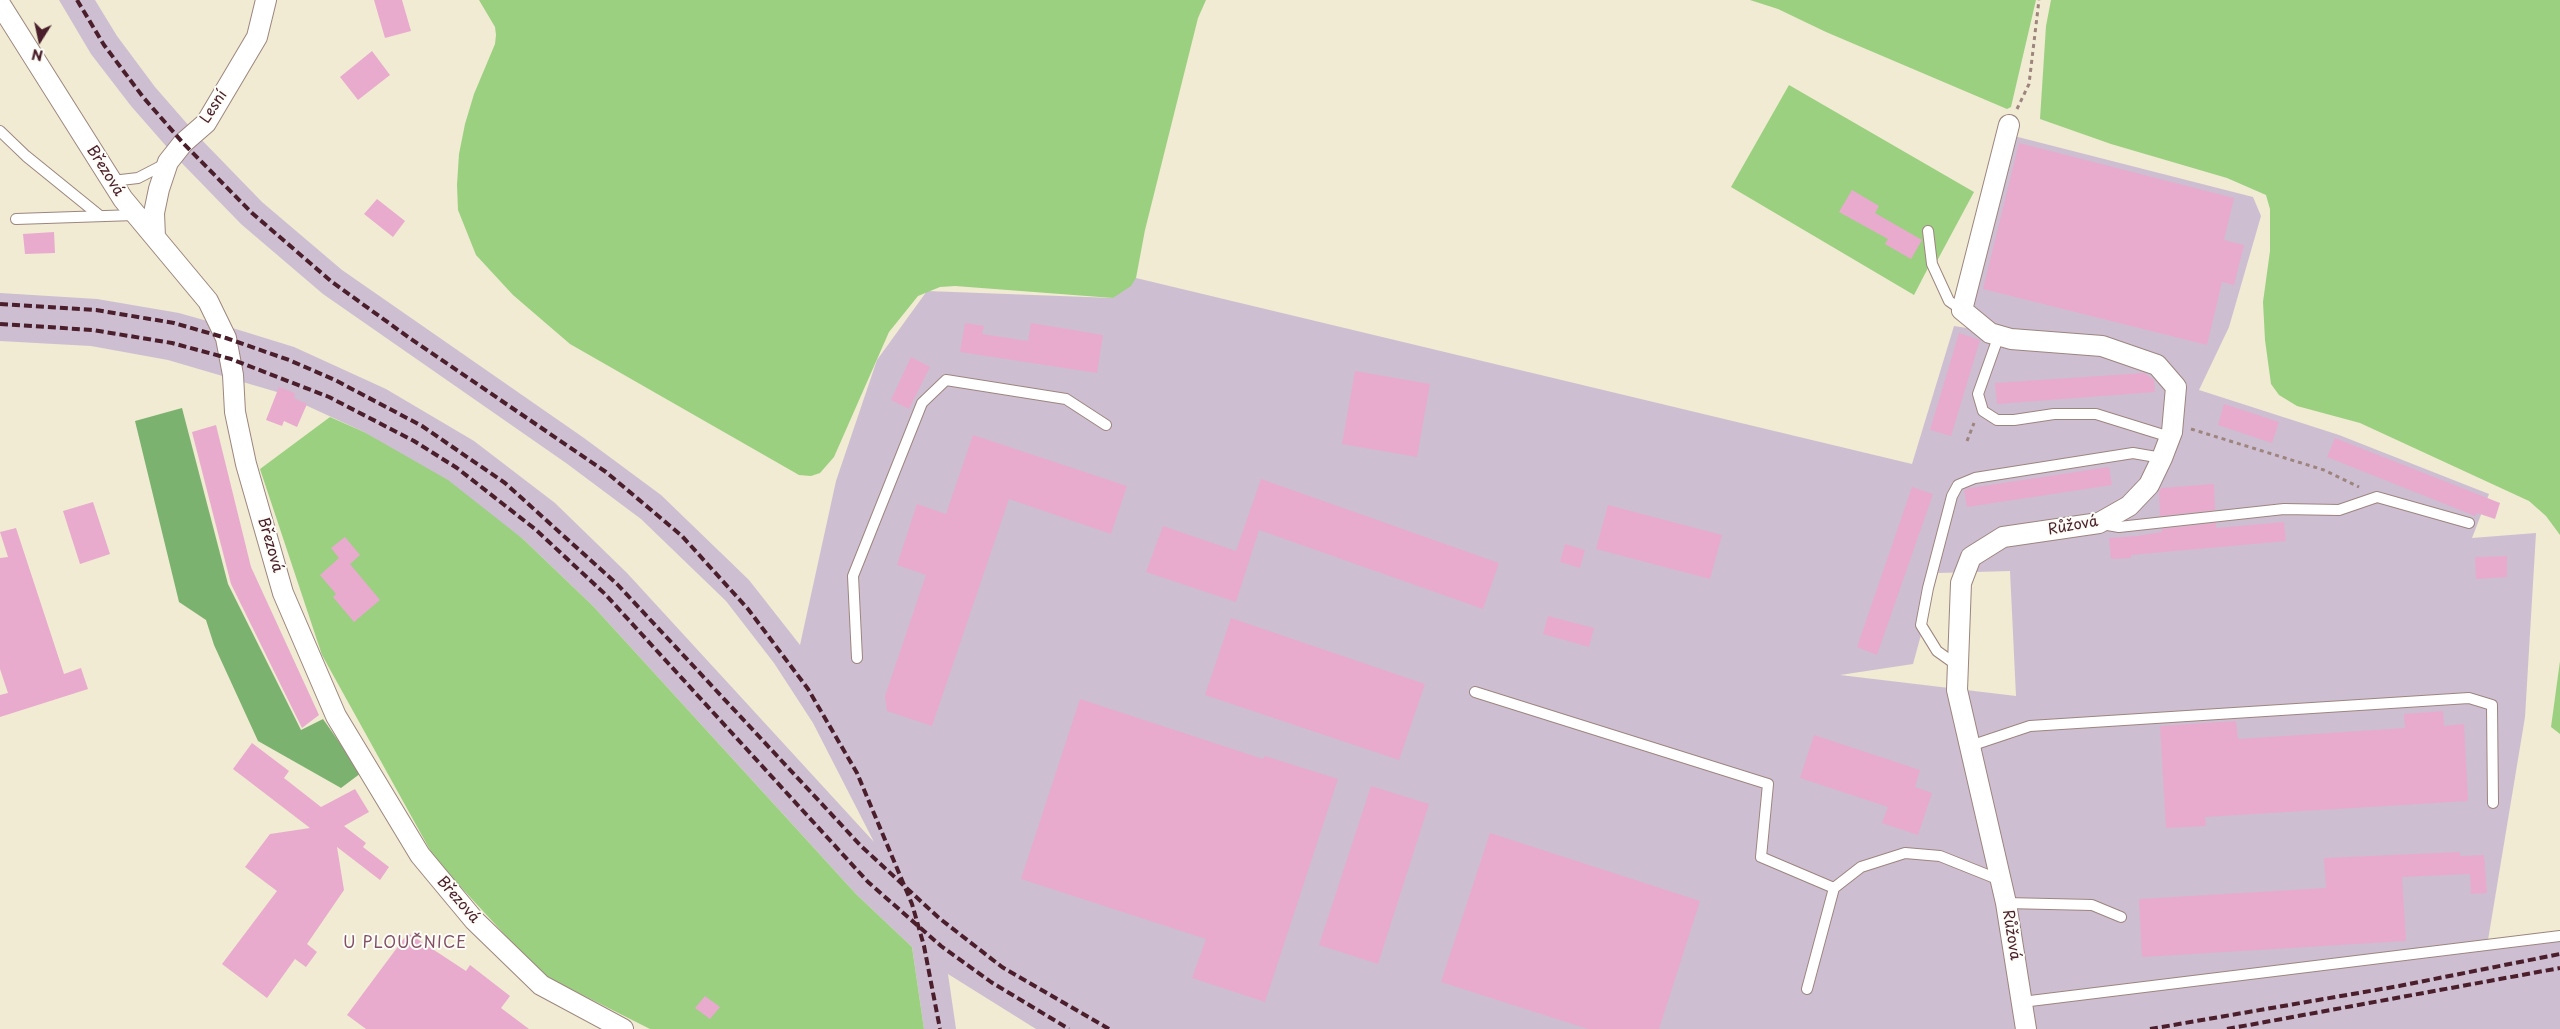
<!DOCTYPE html>
<meta charset="utf-8">
<style>
body{margin:0}
#map{position:relative;width:2560px;height:1029px;overflow:hidden;background:#f0ebd2;font-family:"Playpen Sans",sans-serif}
canvas{display:block}
.north{position:absolute;left:15px;top:15px;width:50px;height:50px;-webkit-text-stroke:4px #fdfcf7;paint-order:stroke;rotate:190deg;font-size:14px;font-weight:700;line-height:20px;text-align:center;color:#4a1f2b}
.north::after{content:'';display:block;margin:auto;width:18px;height:22px;background:#4a1f2b;clip-path:polygon(50% 0,100% 100%,50% 72%,0 100%)}
</style>
<div id="map">
<canvas width="2560" height="1029"></canvas>
<div class="north">N</div>
</div>
<script>
const c = document.querySelector('canvas').getContext('2d');
c.lineJoin = 'round';
function paint(path, color) {
  c.fillStyle = color;
  c.fill(path, 'evenodd');
}
function toPath(rows) {
  const path = new Path2D();
  for (const r of rows) {
    path.moveTo(r[0], r[1]);
    for (let i = 2; i < r.length; i += 2) path.lineTo(r[i], r[i + 1]);
  }
  return path;
}
function stroke(path, color, width, dash) {
  c.strokeStyle = color;
  c.lineWidth = width;
  c.lineCap = dash ? 'butt' : 'round';
  c.setLineDash(dash || []);
  c.stroke(path);
}
function drawText(font, color, halo, rows, align = 'center') {
  c.font = font + ' "Playpen Sans",sans-serif';
  c.lineWidth = 4;
  c.setLineDash([]);
  c.textBaseline = 'middle';
  c.strokeStyle = halo;
  c.fillStyle = color;
  for (const [text, x, y, turn = 0] of rows) {
    c.save();
    c.translate(x, y);
    c.rotate((+turn || 0) * Math.PI / 180);
    c.textAlign = isNaN(turn) ? turn : align;
    if (halo) c.strokeText(text, 0, 0);
    c.fillText(text, 0, 0);
    c.restore();
  }
}
const industrial = toPath([
 [59,0,95,0,117,36,155,87,196,134,262,202,342,270,584,438,661,495,749,580,800,645,836,481,877,360,927,291,1113,298,1136,278,1912,464,1954,326,1967,328,2014,136,2253,197,2261,216,2229,327,2199,390,2339,435,2489,494,2472,538,2536,533,2525,717,2488,940,2479,951,2560,937,2560,1029,1036,1029,948,974,956,1029,924,1029,912,947,856,894,593,606,523,539,364,432,277,392,168,360,91,346,0,341,0,293,97,299,179,313,239,330,294,347,386,389,474,441,555,503,627,573,874,842,813,723,774,663,726,601,641,519,566,463,323,294,241,224,173,154,131,106,91,54],
 [2010,571,2016,696,1840,675,1913,664,1938,573]
]);
const green = toPath([
 [479,0,1206,0,1198,18,1145,230,1136,278,1131,286,1113,298,955,286,940,287,918,296,889,332,834,457,820,473,811,476,799,475,570,344,513,295,476,255,458,210,457,185,459,154,465,124,474,94,495,44,496,35,495,27],
 [1750,0,2036,0,2011,107,2007,109,1826,32,1778,9],
 [2051,0,2560,0,2560,535,2546,516,2529,501,2360,423,2297,406,2279,395,2271,384,2265,340,2263,302,2270,251,2270,209,2266,195,2227,178,2111,144,2040,119,2046,26],
 [1789,85,1974,192,1937,261,1928,268,1914,295,1731,187],
 [330,417,364,432,448,480,523,539,593,606,856,894,912,947,924,1029,650,1029,541,974,435,859,322,655,260,469],
 [2560,661,2560,734,2551,727]
]);
const forest = toPath([
 [182,408,228,584,301,730,323,719,361,773,341,788,258,741,214,645,206,620,179,602,135,421]
]);
const building = toPath([
 [374,0,402,0,411,31,385,38],
 [372,51,390,75,358,100,340,77],
 [2019,143,2234,198,2224,240,2244,245,2234,285,2222,282,2207,345,1983,289],
 [1852,190,1879,206,1875,213,1922,240,1911,259,1885,244,1888,239,1839,212],
 [377,199,405,221,393,237,364,214],
 [54,232,55,253,25,254,23,234],
 [965,323,984,326,982,334,1028,341,1031,323,1103,335,1097,373,960,352],
 [1959,333,1980,340,1951,436,1930,430],
 [911,357,930,367,909,409,891,400],
 [1355,371,1430,384,1417,457,1342,444],
 [2144,373,2154,380,2155,392,1997,404,1995,383],
 [279,387,295,393,294,398,307,404,297,427,284,421,282,426,266,420],
 [2224,404,2279,422,2272,443,2218,425],
 [216,425,251,567,319,715,302,728,231,584,192,432],
 [973,435,1127,486,1111,534,1009,499,932,726,887,711,885,696,926,575,897,565,917,504,946,514],
 [2335,438,2500,503,2495,519,2477,513,2475,516,2327,457],
 [2109,467,2112,485,1967,507,1964,490,1970,488],
 [1261,479,1499,563,1483,609,1259,530,1236,602,1146,572,1163,526,1236,551],
 [2214,484,2215,510,2160,516,2159,492,2161,488],
 [1912,487,1933,494,1877,655,1857,647],
 [93,502,110,554,80,564,63,511],
 [1608,505,1722,535,1710,579,1596,549],
 [2284,522,2286,541,2131,555,2131,558,2111,559,2109,538,2137,536,2162,532,2161,529,2216,523,2216,528],
 [16,528,64,674,81,668,88,689,0,717,0,695,8,693,0,669,0,558,8,557,0,532],
 [345,537,360,555,350,564,380,600,354,622,333,597,336,594,320,575,339,558,331,548],
 [1565,544,1585,550,1580,568,1560,562],
 [2507,556,2507,577,2476,579,2475,557],
 [1548,616,1594,628,1589,647,1543,634],
 [1231,618,1425,684,1399,760,1205,695],
 [1080,699,1263,759,1265,756,1338,779,1265,1002,1192,978,1206,939,1021,879],
 [2443,711,2444,726,2464,724,2468,801,2205,817,2206,826,2166,828,2160,726,2236,721,2238,739,2405,728,2404,714],
 [1814,735,1920,770,1915,787,1932,793,1918,835,1882,823,1888,807,1800,778],
 [252,743,289,771,284,778,321,807,355,789,369,812,344,826,366,843,363,847,389,867,380,880,337,847,344,890,307,944,317,952,306,967,295,959,267,998,222,964,277,891,245,867,270,834,310,828,233,769],
 [1371,786,1429,804,1378,964,1319,945],
 [1490,833,1700,901,1659,1029,1588,1029,1441,982],
 [2460,852,2460,856,2484,855,2487,893,2471,894,2470,874,2402,877,2406,941,2142,957,2139,899,2326,888,2324,858],
 [408,933,466,971,470,965,510,996,501,1008,529,1029,366,1029,347,1015],
 [705,996,720,1007,710,1019,695,1008]
]);
const path = toPath([
 [2017,109,2029,84,2039,0],
 [2191,429,2324,470,2359,487],
 [1967,441,1974,423]
]);
const service = toPath([
 [0,131,26,156,100,216],
 [112,181,138,178,167,163],
 [16,219,135,215],
 [1928,231,1932,264,1949,301,1962,310],
 [1999,335,1978,394,1983,411,1997,420,2014,420,2054,414,2096,414,2170,437],
 [2102,524,2119,527,2284,509,2339,510,2377,497,2469,523],
 [857,658,853,576,922,403,946,380,1066,399,1106,425],
 [1958,666,1937,651,1921,625,1928,588,1952,496,1958,485,1975,478,2133,453,2162,458],
 [1475,692,1768,784,1761,857,1834,888],
 [1970,746,2030,726,2469,698,2492,705,2493,803],
 [2006,903,2092,905,2121,917],
 [1807,989,1834,888,1861,867,1905,853,1940,856,2000,880],
 [2022,1002,2560,936]
]);
const minor = toPath([
 [0,4,123,199,208,301,226,338,233,375,235,412,246,464,283,593,336,716,420,855,474,920,541,985,623,1029],
 [2009,125,1962,310,1990,333,2011,339,2102,346,2157,365,2176,387,2172,432,2162,458,2149,485,2129,506,2099,523,2003,537,1971,557,1961,583,1957,690,2006,903,2026,1029],
 [155,237,154,213,159,189,168,162,183,143,206,123,257,37,266,0]
]);
const rail = toPath([
 [77,0,104,45,143,97,183,143,252,213,332,282,411,339,606,472,682,536,748,609,808,689,857,773,912,904,924,946,940,1029],
 [0,304,96,310,174,323,226,338,289,360,335,380,422,426,505,483,617,584,861,846,939,918,1002,967,1109,1029],
 [0,324,93,330,172,343,231,359,329,397,414,441,457,468,535,529,605,594,868,882,941,946,991,982,1069,1029],
 [2150,1029,2399,986,2560,954],
 [2227,1029,2560,968]
]);
const streetNames = [
 ["Lesní",214,107,-57],
 ["Březová",105,171,58],
 ["Růžová",2073,526,-10],
 ["Březová",270,545,74],
 ["Březová",458,900,49],
 ["Růžová",2011,935,81]
];
const neighbourhoodNames = [
 ["U PLOUČNICE",405,944]
];
paint(industrial, '#cebed2');
paint(green, '#9bd081');
paint(forest, '#7cb26f');
paint(building, '#e8abce');
stroke(service, '#9d857e', 12);
stroke(minor, '#9d857e', 22);
stroke(path, '#9d857e', 3, [4, 4]);
stroke(service, '#fff', 10);
stroke(minor, '#fff', 20);
stroke(rail, '#4a1f2b', 4, [8, 4]);
drawText('15px', '#4a1f2b', '#fdfcf7', streetNames);
c.letterSpacing = '1px';
drawText('16px', '#815064', '#fdfcf7', neighbourhoodNames);
c.letterSpacing = '0px';
</script>
